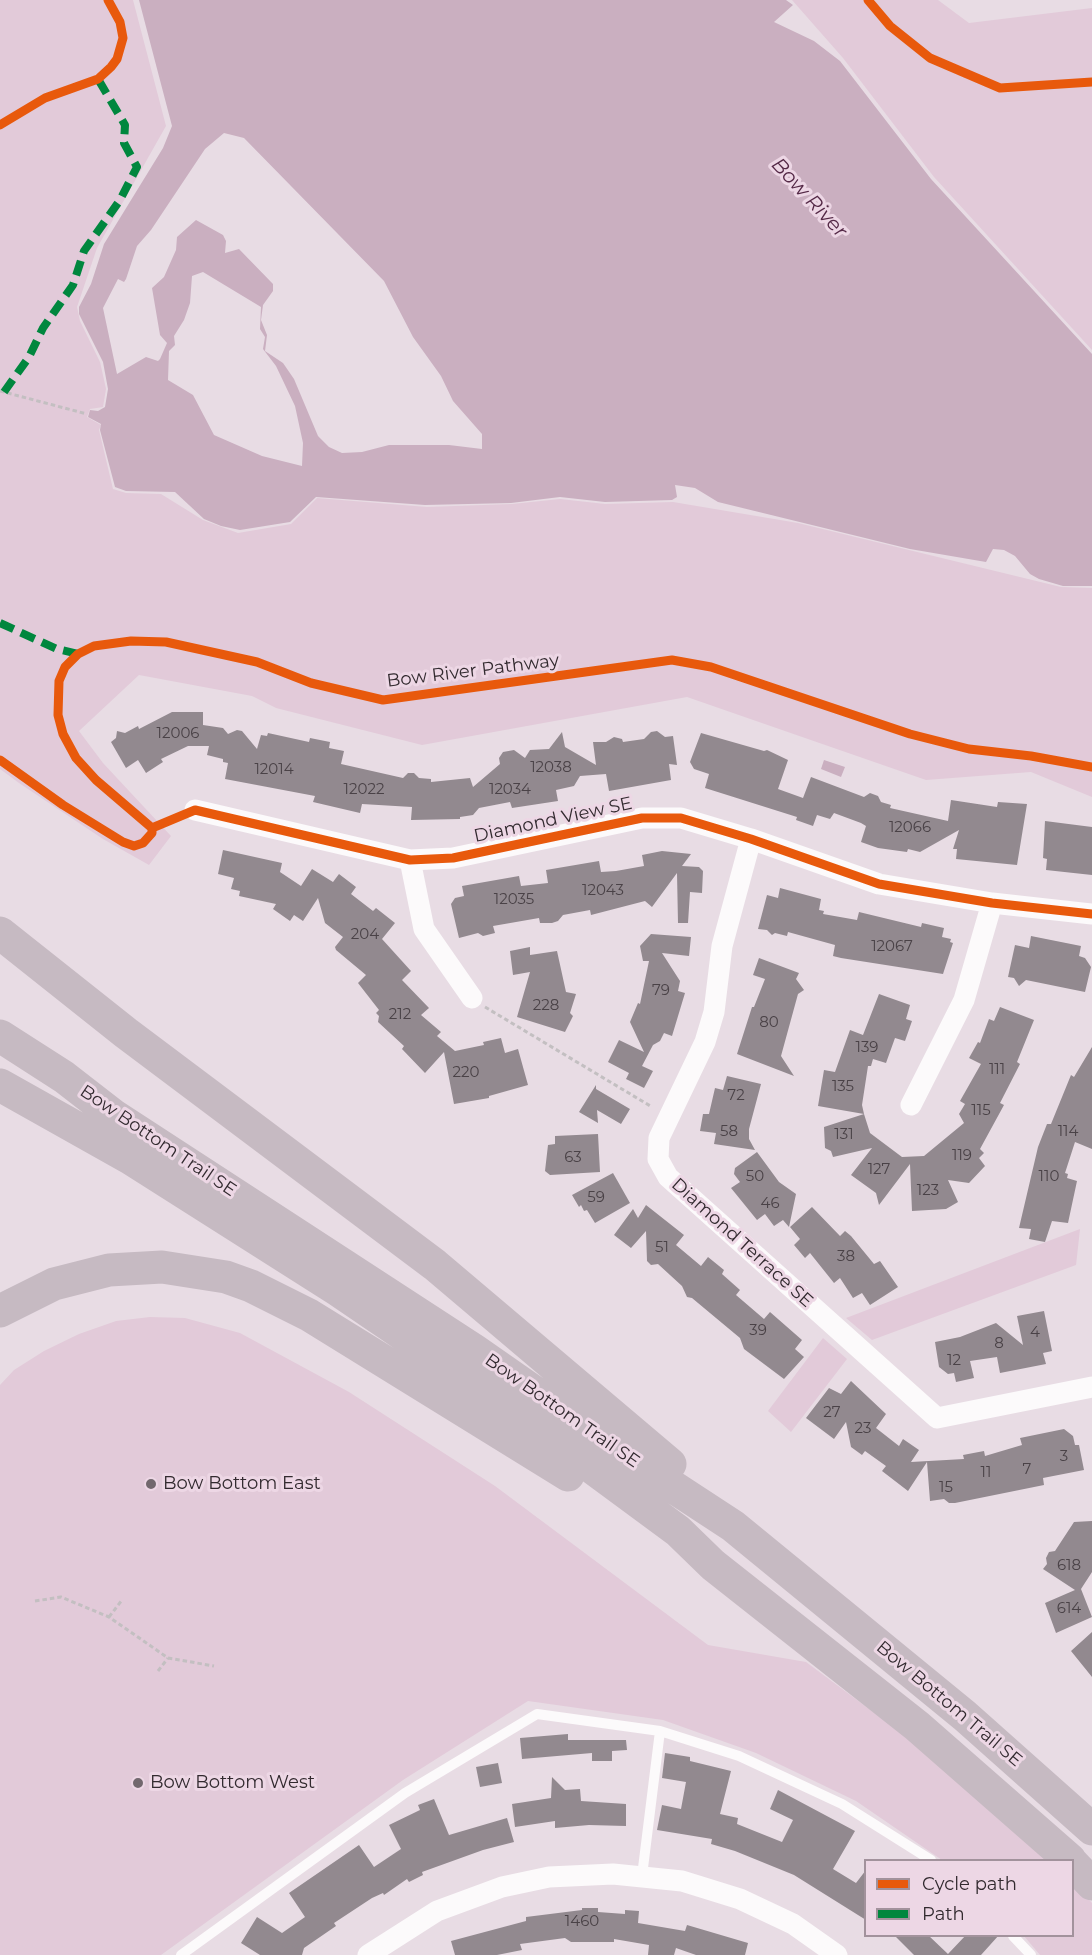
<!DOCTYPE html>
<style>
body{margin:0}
#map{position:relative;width:1092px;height:1955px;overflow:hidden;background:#e8dce4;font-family:Montserrat,sans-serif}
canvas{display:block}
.legend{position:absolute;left:864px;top:1859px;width:210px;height:78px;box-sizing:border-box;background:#edd7e5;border:2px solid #a2929c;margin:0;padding:8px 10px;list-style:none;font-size:18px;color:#322a2f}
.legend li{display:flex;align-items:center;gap:12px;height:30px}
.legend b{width:30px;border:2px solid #a2929c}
</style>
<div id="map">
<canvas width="1092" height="1955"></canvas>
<ul class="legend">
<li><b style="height:8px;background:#e8590c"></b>Cycle path</li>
<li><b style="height:8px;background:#00873e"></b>Path</li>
</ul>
</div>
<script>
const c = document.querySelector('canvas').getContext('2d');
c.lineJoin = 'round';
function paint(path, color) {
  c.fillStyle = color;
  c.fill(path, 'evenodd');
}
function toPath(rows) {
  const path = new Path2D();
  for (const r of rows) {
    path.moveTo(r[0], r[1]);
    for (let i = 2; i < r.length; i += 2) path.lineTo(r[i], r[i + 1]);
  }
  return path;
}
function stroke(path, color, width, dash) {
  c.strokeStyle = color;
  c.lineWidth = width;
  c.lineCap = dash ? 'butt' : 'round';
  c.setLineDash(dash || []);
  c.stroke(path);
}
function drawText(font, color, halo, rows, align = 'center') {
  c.font = font + ' Montserrat,sans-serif';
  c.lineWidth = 6;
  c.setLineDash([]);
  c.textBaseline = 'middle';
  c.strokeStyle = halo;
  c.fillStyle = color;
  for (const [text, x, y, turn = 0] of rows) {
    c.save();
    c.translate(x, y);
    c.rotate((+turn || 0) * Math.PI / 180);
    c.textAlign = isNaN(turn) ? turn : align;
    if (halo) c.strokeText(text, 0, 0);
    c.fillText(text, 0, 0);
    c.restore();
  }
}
const green = toPath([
 [0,0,133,0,166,126,97,248,77,307,80,321,100,362,106,389,103,407,90,409,87,417,101,425,99,430,113,489,126,493,161,494,203,520,238,533,291,524,317,498,427,507,512,504,560,499,605,504,673,502,798,523,1061,587,1092,588,1092,797,1031,772,926,780,687,697,422,745,276,708,252,696,139,675,79,731,103,763,171,836,149,865,103,839,19,783,0,769],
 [792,0,938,0,969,23,1092,8,1092,350,934,177,843,58],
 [1080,1229,1076,1265,872,1340,846,1318],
 [150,1317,185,1318,240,1333,349,1392,495,1486,708,1645,806,1662,896,1729,1051,1860,942,1860,856,1801,756,1753,663,1720,528,1701,403,1780,161,1955,0,1955,0,1385,14,1370,44,1351,79,1334,116,1321],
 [823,1338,847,1359,791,1432,768,1411],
 [1073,1883,1092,1903,1092,1955,1040,1955,1024,1936,1072,1936]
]);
const water = toPath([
 [139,0,786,0,793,5,774,22,814,41,840,61,931,179,1092,354,1092,586,1063,586,1039,579,1030,574,1015,556,1004,550,993,549,986,562,910,549,718,502,695,488,675,485,677,497,672,500,605,502,560,497,511,503,425,505,316,497,290,522,240,530,221,526,204,519,175,492,126,491,115,487,100,430,101,424,88,417,90,410,98,411,105,407,108,389,103,362,79,314,79,307,91,284,104,244,163,148,172,126],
 [224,133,244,138,384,281,413,337,441,376,453,401,482,434,482,449,449,445,389,445,362,452,342,453,329,447,318,436,294,379,283,363,265,351,267,335,261,320,263,305,273,291,273,284,239,249,225,253,226,241,223,235,196,220,177,237,176,250,164,277,152,288,160,335,167,343,160,359,158,361,146,357,117,374,103,308,118,279,124,282,126,279,137,246,151,230,205,149],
 [203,272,261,307,260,329,265,337,263,349,276,366,295,406,303,443,302,466,262,456,214,435,193,395,168,380,169,351,175,345,174,336,184,320,190,303,192,276],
 [824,760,845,767,841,777,821,769]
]);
const building = toPath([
 [172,712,203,712,203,725,223,728,228,734,237,730,242,731,257,749,261,735,267,736,268,733,309,742,310,738,330,742,329,748,344,751,341,764,403,778,408,773,414,773,419,778,431,779,431,782,470,778,473,787,500,764,499,758,503,752,514,750,525,758,530,750,549,749,562,732,565,747,596,765,593,742,606,742,614,737,622,739,623,742,644,739,651,732,657,731,665,737,673,736,677,765,669,764,671,780,609,791,606,774,580,776,574,786,556,790,558,801,512,808,510,802,479,808,473,815,460,817,460,819,411,820,412,807,362,804,360,813,313,802,315,796,225,779,228,763,223,762,223,759,207,755,209,746,188,746,161,759,163,762,146,773,138,760,126,768,111,742,116,738,117,731,125,733,138,726,139,729],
 [701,733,764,751,767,750,788,760,778,789,803,798,811,777,864,797,870,793,878,796,881,802,891,805,890,808,948,821,951,800,997,807,998,802,1027,804,1017,865,956,859,957,849,953,849,959,830,920,852,908,849,907,852,878,848,861,842,866,826,861,823,834,813,830,819,817,815,813,826,796,820,797,817,705,788,709,774,694,769,690,762],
 [1045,821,1092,827,1092,875,1046,870,1047,859,1043,858],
 [223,850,282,863,280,872,301,886,312,869,333,882,339,874,356,887,351,894,373,911,376,908,395,923,382,939,411,971,402,980,429,1008,421,1015,441,1032,437,1036,455,1051,484,1045,483,1042,501,1038,505,1053,518,1049,528,1085,489,1096,489,1098,454,1104,444,1052,425,1073,402,1049,404,1046,378,1022,379,1016,376,1013,379,1010,358,983,366,975,336,950,335,947,343,937,325,923,318,898,303,921,294,915,290,921,273,909,276,904,239,896,240,891,231,889,234,878,218,874],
 [662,851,691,854,682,866,699,867,703,871,702,893,690,892,688,923,678,923,677,873,652,907,645,901,591,915,590,910,563,915,558,921,552,923,540,923,539,918,493,926,495,933,483,936,478,933,459,938,451,904,455,898,464,896,462,886,519,876,521,886,548,883,546,870,599,861,601,872,616,871,644,866,642,855],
 [780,888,821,899,819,910,824,911,823,914,857,920,859,912,921,927,922,923,944,928,942,937,951,939,950,942,953,943,943,974,841,958,833,956,835,945,788,932,787,936,775,933,772,935,767,930,758,929,767,895,778,898],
 [651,934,691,937,689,956,662,953,680,981,678,991,685,993,672,1036,664,1033,660,1041,653,1045,642,1066,653,1071,644,1088,626,1079,629,1073,608,1062,619,1040,644,1052,630,1022,638,1003,640,1004,649,961,643,961,640,946],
 [1031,936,1081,946,1079,956,1085,958,1091,967,1085,992,1026,980,1019,986,1014,978,1008,977,1015,945,1029,948],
 [530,947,530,955,557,951,566,992,576,994,570,1013,573,1016,565,1032,517,1017,530,972,513,975,510,951],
 [759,958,799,973,796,979,804,990,798,994,781,1056,794,1076,737,1054,752,1007,754,1007,765,979,753,975],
 [879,994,910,1005,906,1019,912,1021,905,1041,895,1038,886,1063,873,1059,871,1066,868,1066,862,1105,864,1114,818,1106,824,1070,835,1072,850,1030,863,1035],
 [1000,1007,1034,1020,1017,1062,1020,1064,1000,1103,1004,1105,980,1149,984,1153,979,1158,985,1166,969,1183,948,1180,958,1202,946,1209,912,1211,910,1164,879,1205,876,1193,851,1175,872,1148,833,1157,831,1151,825,1148,824,1127,864,1114,870,1133,902,1157,924,1156,964,1123,959,1114,965,1104,960,1101,981,1064,969,1058,978,1042,980,1043,989,1019,994,1021],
 [1092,1047,1092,1149,1075,1142,1065,1173,1068,1174,1067,1178,1077,1181,1068,1223,1052,1221,1045,1242,1029,1239,1031,1229,1019,1228,1038,1147,1047,1124,1051,1124,1071,1075,1074,1077],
 [727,1076,761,1084,749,1129,749,1139,755,1150,714,1144,716,1133,700,1131,703,1114,709,1114,715,1088,723,1090],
 [596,1085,596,1089,630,1109,621,1124,597,1110,598,1123,579,1112],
 [598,1134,600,1172,550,1175,545,1171,548,1145,555,1144,555,1136],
 [757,1152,779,1182,796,1194,789,1227,783,1220,774,1226,765,1214,757,1220,731,1188,740,1182,734,1174,735,1168],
 [613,1173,630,1203,595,1223,587,1210,584,1211,581,1205,579,1207,572,1195],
 [646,1205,684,1235,676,1245,701,1266,708,1257,724,1270,722,1274,740,1290,736,1295,764,1319,770,1312,802,1340,795,1349,804,1357,784,1379,744,1349,740,1338,692,1298,687,1297,682,1286,658,1264,651,1265,647,1261,646,1231,631,1248,614,1235,633,1209,638,1218],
 [812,1207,840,1236,845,1231,851,1236,874,1264,880,1261,898,1287,870,1305,862,1293,853,1298,840,1278,834,1283,810,1253,805,1258,794,1245,800,1239,790,1227],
 [1044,1311,1052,1351,1043,1353,1046,1364,1000,1373,997,1357,970,1361,974,1378,956,1382,954,1373,948,1374,939,1367,935,1342,960,1337,996,1323,1023,1345,1017,1316],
 [851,1381,886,1414,876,1428,899,1446,903,1439,919,1450,911,1462,964,1459,963,1455,984,1451,985,1456,1022,1445,1020,1438,1064,1429,1073,1436,1075,1445,1079,1445,1084,1470,1043,1478,1044,1485,955,1503,949,1503,944,1499,930,1501,927,1462,908,1491,882,1471,886,1466,865,1451,862,1455,851,1447,846,1422,834,1439,806,1418,829,1388,841,1394],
 [1092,1521,1092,1572,1081,1589,1092,1617,1056,1633,1045,1603,1075,1590,1043,1569,1047,1564,1046,1558,1049,1552,1055,1551,1074,1522],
 [1092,1632,1092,1677,1071,1651],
 [568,1734,568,1740,626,1740,627,1750,612,1751,612,1761,592,1761,592,1753,522,1759,520,1738],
 [665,1753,690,1757,690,1761,731,1771,720,1814,738,1818,737,1824,782,1842,793,1820,770,1809,778,1790,855,1831,833,1869,856,1883,866,1870,866,1920,794,1875,735,1851,711,1844,712,1839,657,1830,662,1805,681,1809,686,1782,662,1778],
 [498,1763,502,1783,480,1787,476,1767],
 [552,1777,565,1790,580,1789,581,1801,626,1804,626,1826,589,1825,555,1828,555,1821,515,1827,512,1804,551,1798],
 [434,1799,449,1835,507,1818,514,1842,483,1850,422,1872,423,1875,409,1882,407,1879,384,1895,383,1893,372,1898,334,1923,336,1926,304,1948,302,1955,260,1955,241,1943,257,1917,282,1933,305,1917,289,1893,359,1845,374,1867,401,1849,389,1825,420,1810,418,1805],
 [582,1908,598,1908,598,1912,625,1914,625,1910,639,1911,638,1923,685,1931,687,1925,748,1943,745,1955,696,1955,676,1948,674,1955,648,1955,649,1945,614,1939,614,1942,571,1942,565,1938,520,1944,522,1950,497,1955,455,1955,451,1941,526,1921,526,1917,582,1910],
 [894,1935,928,1935,948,1954,966,1935,999,1935,981,1955,914,1955]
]);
const path = toPath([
 [0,391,87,414],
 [485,1007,652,1107],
 [35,1601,61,1597,109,1617,168,1658,214,1666],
 [109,1617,122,1600],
 [158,1671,168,1658]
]);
const service = toPath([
 [642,1876,660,1731],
 [1013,1936,1031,1955],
 [181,1955,405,1793,537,1714,660,1731,739,1756,842,1804,931,1860]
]);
const minor = toPath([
 [195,810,410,860,453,858,642,818,681,818,751,839,879,884,992,903,1092,914],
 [751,839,722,946,714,1012,705,1042,659,1138,658,1159,668,1177,937,1418,1092,1387],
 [410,860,424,929,472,998],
 [911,1105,964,1000,992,903],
 [368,1955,437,1911,502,1887,549,1877,613,1874,682,1881,740,1899,793,1924,837,1955]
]);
const motorway = toPath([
 [0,933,126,1033,435,1265,670,1464],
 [0,1036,64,1077,113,1115,474,1350,626,1456,733,1526,965,1716,1092,1829],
 [0,1085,130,1158,338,1290,510,1407,678,1531,713,1565,917,1726,1070,1860],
 [0,1311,54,1284,109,1270,162,1267,226,1277,251,1286,309,1315,568,1475],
 [1072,1863,1092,1884]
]);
const quiet = toPath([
 [4,392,29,357,43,328,73,285,84,251,120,200,137,167,124,143,125,125,98,79],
 [0,623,57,649,78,654]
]);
const cycleway = toPath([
 [868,0,890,26,930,58,1000,88,1092,82],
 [0,125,45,98,98,79,111,67,117,59,123,38,120,22,108,0],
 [0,760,63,805,123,842,134,846,143,843,152,833,152,828],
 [152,828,96,780,76,758,63,734,58,715,59,681,65,667,78,654,94,646,131,641,166,642,257,662,311,683,383,700,672,660,711,667,910,734,969,749,1031,756,1092,767],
 [152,828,195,810,410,860,453,858,642,818,681,818,751,839,879,884,992,903,1092,914]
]);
const markers = [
 [151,1484,6,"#72686e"],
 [138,1783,6,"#72686e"]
];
const numberNames = [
 ["12006",178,734],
 ["12038",551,768],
 ["12014",274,770],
 ["12022",364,790],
 ["12034",510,790],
 ["12066",910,828],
 ["12043",603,891],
 ["12035",514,900],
 ["204",365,935],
 ["12067",892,947],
 ["79",661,991],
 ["228",546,1006],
 ["212",400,1015],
 ["80",769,1023],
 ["139",867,1048],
 ["111",997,1070],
 ["220",466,1073],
 ["135",843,1087],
 ["72",736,1096],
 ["115",981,1111],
 ["58",729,1132],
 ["114",1068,1132],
 ["131",844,1135],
 ["119",962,1156],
 ["63",573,1158],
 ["127",879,1170],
 ["50",755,1177],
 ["110",1049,1177],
 ["123",928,1191],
 ["59",596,1198],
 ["46",770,1204],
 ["51",662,1248],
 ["38",846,1257],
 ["39",758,1331],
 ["4",1035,1333],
 ["8",999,1344],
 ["12",954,1361],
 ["27",832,1413],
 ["23",863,1429],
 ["3",1064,1457],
 ["7",1027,1470],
 ["11",986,1473],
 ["15",946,1488],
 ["618",1069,1566],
 ["614",1069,1609],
 ["1460",582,1922]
];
const streetNames = [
 ["Bow River Pathway",473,671,-7],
 ["Diamond View SE",553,820,-12],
 ["Bow Bottom Trail SE",158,1141,34],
 ["Diamond Terrace SE",742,1243,42],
 ["Bow Bottom Trail SE",562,1411,35],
 ["Bow Bottom Trail SE",949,1704,40]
];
const poiNames = [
 ["Bow Bottom East",163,1484],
 ["Bow Bottom West",150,1783]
];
const waterNames = [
 ["Bow River",809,198,47]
];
paint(green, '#e2cad9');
paint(water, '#caafc0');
paint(building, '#92898f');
stroke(path, '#c3bfc1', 3, [4.5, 3]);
stroke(service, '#fcfafb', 10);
stroke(minor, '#fcfafb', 21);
stroke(motorway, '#c6bac2', 33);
stroke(quiet, '#00873e', 8, [15, 8]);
stroke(cycleway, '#e8590c', 9);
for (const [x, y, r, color] of markers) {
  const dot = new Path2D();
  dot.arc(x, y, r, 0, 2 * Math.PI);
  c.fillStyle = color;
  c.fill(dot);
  stroke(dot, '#edd7e5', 2);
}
drawText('15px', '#4a4247', null, numberNames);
drawText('18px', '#322a2f', '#edd7e5', streetNames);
drawText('18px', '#322a2f', '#edd7e5', poiNames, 'left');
drawText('italic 20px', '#542846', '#edd7e5', waterNames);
</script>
